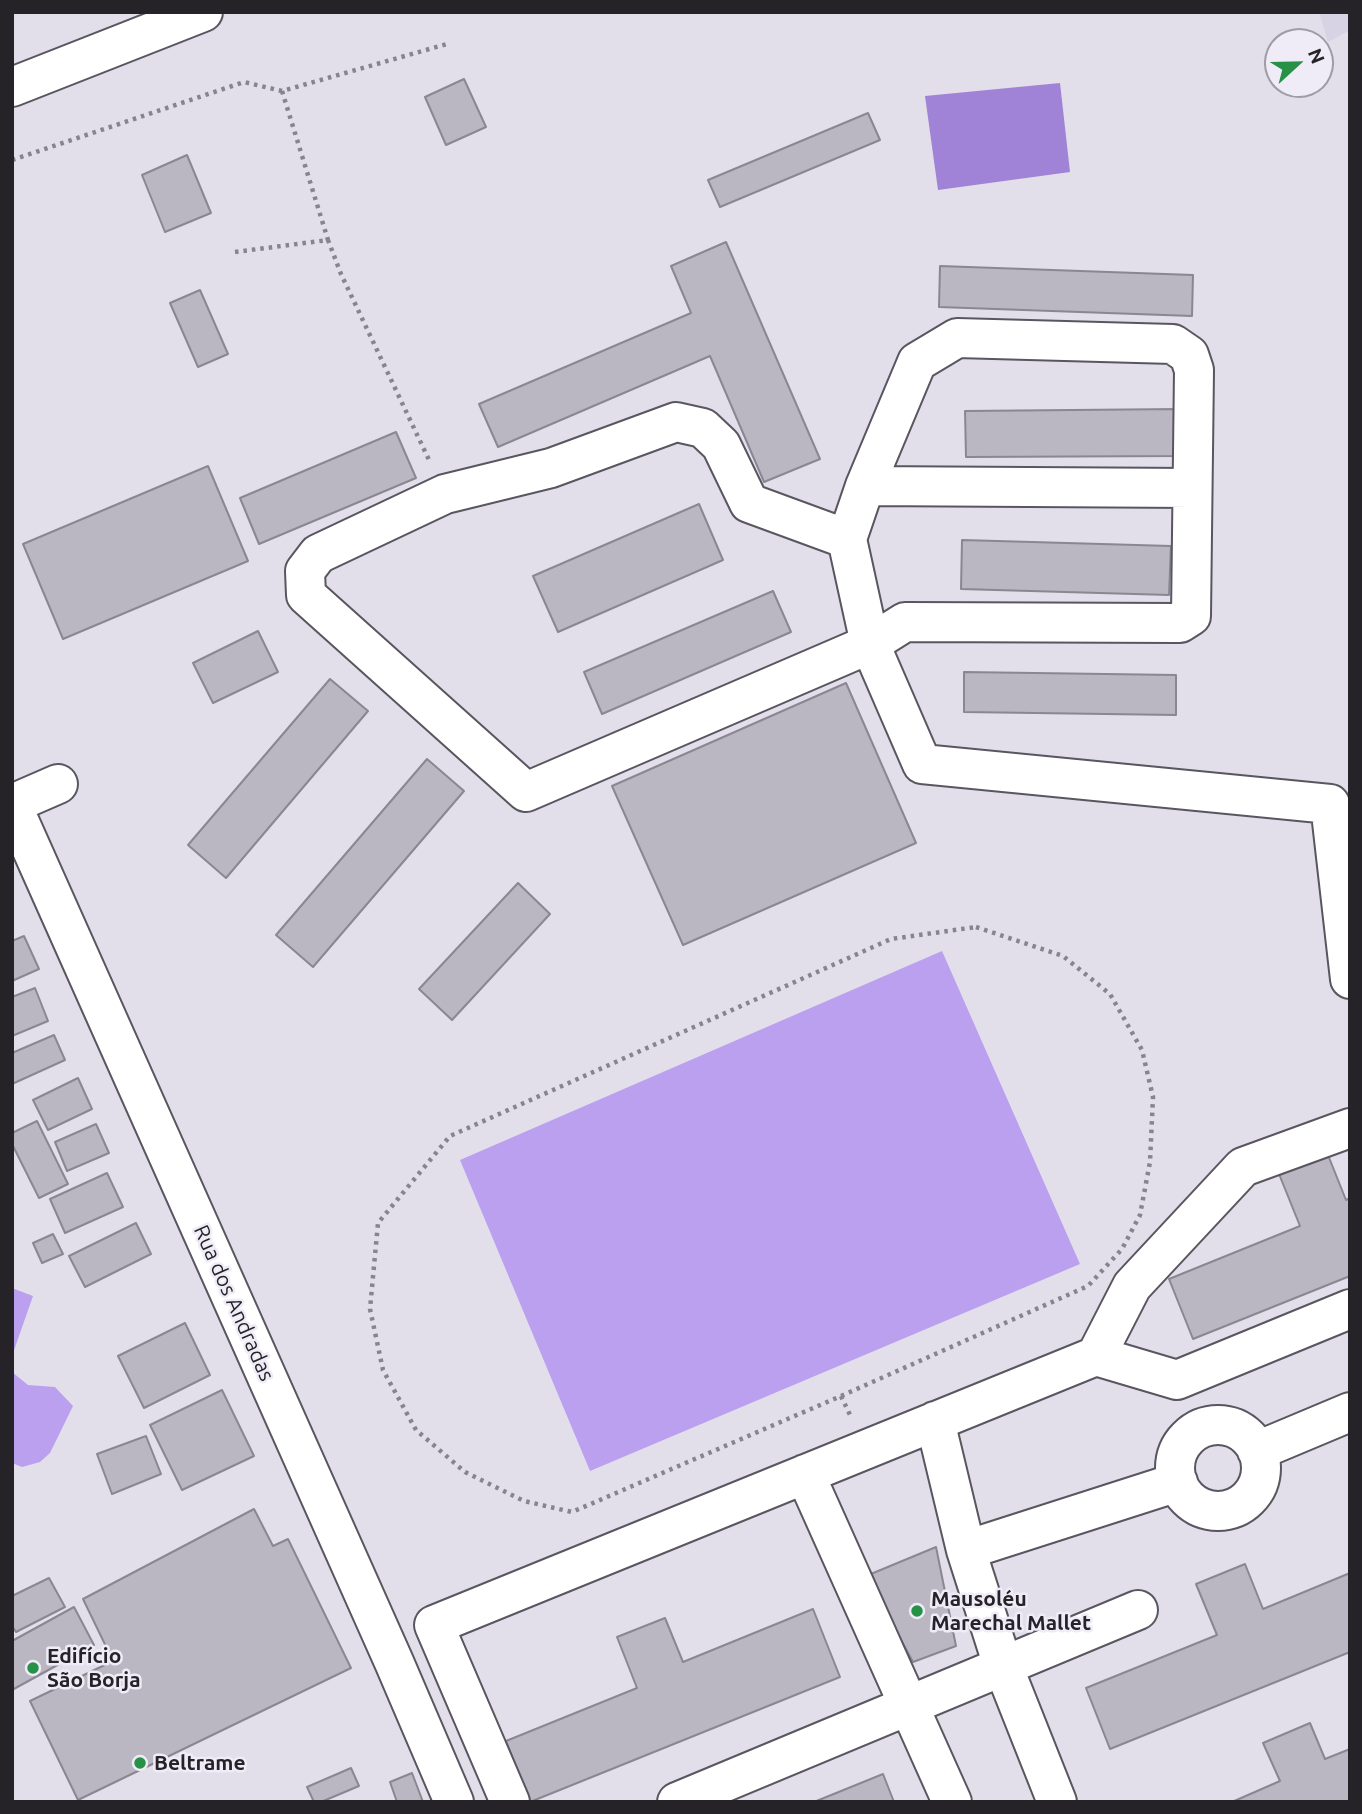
<!DOCTYPE html>
<meta charset="utf-8">
<style>
body{margin:0}
#map{position:relative;width:1362px;height:1814px;overflow:hidden;background:#e2dfea;font-family:Ubuntu,sans-serif}
canvas{display:block}
.frame{position:absolute;inset:0;border:14px solid #252328;pointer-events:none}
.north{position:absolute;left:1264px;top:28px;width:70px;height:70px;box-sizing:border-box;background:#efecf8;border:2px solid #9e9ca5;border-radius:50%;rotate:68deg;font-size:19px;font-weight:700;line-height:28px;text-align:center;color:#252328}
.north::after{content:'';display:block;margin:auto;width:24px;height:32px;background:#289148;clip-path:polygon(50% 0,100% 100%,50% 72%,0 100%)}
</style>
<div id="map">
<canvas width="1362" height="1814"></canvas>
<div class="frame"></div>
<div class="north">N</div>
</div>
<script>
const c = document.querySelector('canvas').getContext('2d');
c.lineJoin = 'round';
function paint(path, color) {
  c.fillStyle = color;
  c.fill(path, 'evenodd');
}
function toPath(rows) {
  const path = new Path2D();
  for (const r of rows) {
    if (r.length === 3) {
      path.moveTo(r[0] + r[2], r[1]);
      path.arc(r[0], r[1], r[2], 0, 2 * Math.PI);
      continue;
    }
    path.moveTo(r[0], r[1]);
    for (let i = 2; i < r.length; i += 2) path.lineTo(r[i], r[i + 1]);
  }
  return path;
}
function stroke(path, color, width, dash) {
  c.strokeStyle = color;
  c.lineWidth = width;
  c.lineCap = dash ? 'butt' : 'round';
  c.setLineDash(dash || []);
  c.stroke(path);
}
function drawText(font, color, halo, rows, align = 'center') {
  c.font = font + ' Ubuntu,sans-serif';
  c.lineWidth = 5;
  c.setLineDash([]);
  c.textBaseline = 'middle';
  c.strokeStyle = halo;
  c.fillStyle = color;
  for (const [text, x, y, turn = 0] of rows) {
    c.save();
    c.translate(x, y);
    c.rotate((+turn || 0) * Math.PI / 180);
    c.textAlign = isNaN(turn) ? turn : align;
    if (halo) c.strokeText(text, 0, 0);
    c.fillText(text, 0, 0);
    c.restore();
  }
}
const built = toPath([
 [1319,12,1350,12,1350,30,1328,42]
]);
const green = toPath([
 [942,951,1080,1264,590,1471,460,1160],
 [12,1288,33,1296,12,1356],
 [12,1372,28,1385,55,1387,73,1406,50,1453,40,1462,22,1467,12,1463]
]);
const water = toPath([
 [1060,83,1070,172,938,190,925,96]
]);
const building = toPath([
 [464,79,486,127,446,145,425,97,464,79],
 [868,113,880,140,720,207,708,180,868,113],
 [187,155,211,213,165,232,142,175,187,155],
 [726,242,820,459,764,482,710,356,498,447,479,404,691,313,671,266,726,242],
 [940,266,1193,275,1192,316,939,307,940,266],
 [200,290,228,354,198,367,170,303,200,290],
 [1180,409,1180,456,966,457,965,411,1180,409],
 [396,432,416,478,259,544,240,498,396,432],
 [208,466,248,561,63,639,23,544,208,466],
 [699,504,723,560,558,632,533,576,699,504],
 [962,540,1171,546,1169,595,961,589,962,540],
 [773,591,791,632,602,714,584,672,773,591],
 [258,631,278,672,213,703,193,663,258,631],
 [964,672,1176,675,1176,715,964,712,964,672],
 [330,679,368,711,226,878,188,845,330,679],
 [846,683,916,843,683,945,612,786,846,683],
 [427,759,464,791,313,967,276,935,427,759],
 [518,883,550,914,452,1020,419,989,518,883],
 [24,936,39,969,12,981,12,941,24,936],
 [35,988,48,1021,12,1036,12,997,35,988],
 [54,1035,65,1060,12,1084,12,1053,54,1035],
 [78,1078,92,1109,48,1130,33,1100,78,1078],
 [37,1121,68,1184,39,1198,12,1144,12,1133,37,1121],
 [96,1124,109,1153,67,1171,55,1142,96,1124],
 [1328,1155,1346,1200,1350,1198,1350,1276,1193,1339,1169,1279,1300,1226,1279,1174,1328,1155],
 [107,1173,123,1207,65,1233,50,1199,107,1173],
 [136,1223,151,1254,85,1287,69,1256,136,1223],
 [53,1234,63,1254,42,1263,33,1243,53,1234],
 [185,1323,210,1375,144,1408,118,1356,185,1323],
 [222,1390,254,1456,182,1490,150,1425,222,1390],
 [146,1436,161,1474,112,1494,97,1454,146,1436],
 [254,1509,273,1546,288,1539,351,1668,78,1800,30,1701,113,1661,83,1599,254,1509],
 [936,1547,956,1646,913,1662,866,1576,936,1547],
 [1245,1564,1263,1609,1350,1573,1350,1652,1110,1749,1086,1688,1217,1635,1196,1584,1245,1564],
 [49,1578,65,1607,16,1632,12,1626,12,1596,49,1578],
 [74,1607,94,1645,12,1690,12,1641,74,1607],
 [813,1609,840,1677,530,1802,506,1741,637,1688,617,1637,665,1618,683,1662,813,1609],
 [1310,1723,1325,1759,1350,1749,1350,1802,1232,1802,1280,1781,1263,1743,1310,1723],
 [351,1768,359,1786,321,1802,314,1802,307,1787,351,1768],
 [412,1773,423,1802,397,1802,390,1782,412,1773],
 [883,1774,894,1802,814,1802,883,1774]
]);
const path = toPath([
 [282,91,328,240],
 [12,160,244,82,282,91,447,44],
 [235,252,328,240,341,274,430,462],
 [976,927,1063,956,1110,994,1142,1050,1153,1097,1150,1162,1140,1215,1122,1249,1088,1286,841,1396,572,1512,524,1501,465,1472,416,1430,383,1370,370,1309,378,1223,450,1136,891,939,976,927],
 [841,1396,851,1417]
]);
const minor = toPath([
 [12,87,203,12],
 [865,486,1192,488],
 [847,539,749,503,721,445,703,428,676,422,551,468,445,494,318,554,305,571,306,595,526,792,870,644,905,622,1180,623,1191,616,1194,370,1189,355,1173,344,957,338,917,362,865,486,847,539,870,644,922,764,1330,804,1350,979],
 [12,804,58,784],
 [12,805,394,1662,454,1802],
 [1096,1356,1132,1286,1243,1167,1350,1128],
 [935,1421,966,1550,1003,1666,1057,1802],
 [1218,1468,43],
 [1257,1451,1350,1412],
 [805,1474,952,1802],
 [966,1550,1178,1482],
 [510,1802,434,1625,1096,1356,1177,1380,1350,1309],
 [677,1802,1138,1610]
]);
const markers = [
 [917,1611,7,"#289148"],
 [33,1668,7,"#289148"],
 [140,1763,7,"#289148"]
];
const streetNames = [
 ["Rua dos Andradas",234,1303,66]
];
const poiNames = [
 ["Mausoléu",931,1599],
 ["Marechal Mallet",931,1623],
 ["Edifício",47,1656],
 ["São Borja",47,1680],
 ["Beltrame",154,1763]
];
paint(built, '#d7d2e4');
paint(green, '#bba0f0');
paint(water, '#a082d7');
paint(building, '#bab6c2');
stroke(building, '#8a8791', 2);
stroke(minor, '#595660', 42);
stroke(path, '#86848c', 4.5, [3.5, 5]);
stroke(minor, '#fff', 38);
for (const [x, y, r, color] of markers) {
  const dot = new Path2D();
  dot.arc(x, y, r, 0, 2 * Math.PI);
  c.fillStyle = color;
  c.fill(dot);
  stroke(dot, '#efecf8', 2.5);
}
drawText('21px', '#252328', '#efecf8', streetNames);
drawText('bold 21px', '#252328', '#efecf8', poiNames, 'left');
</script>
